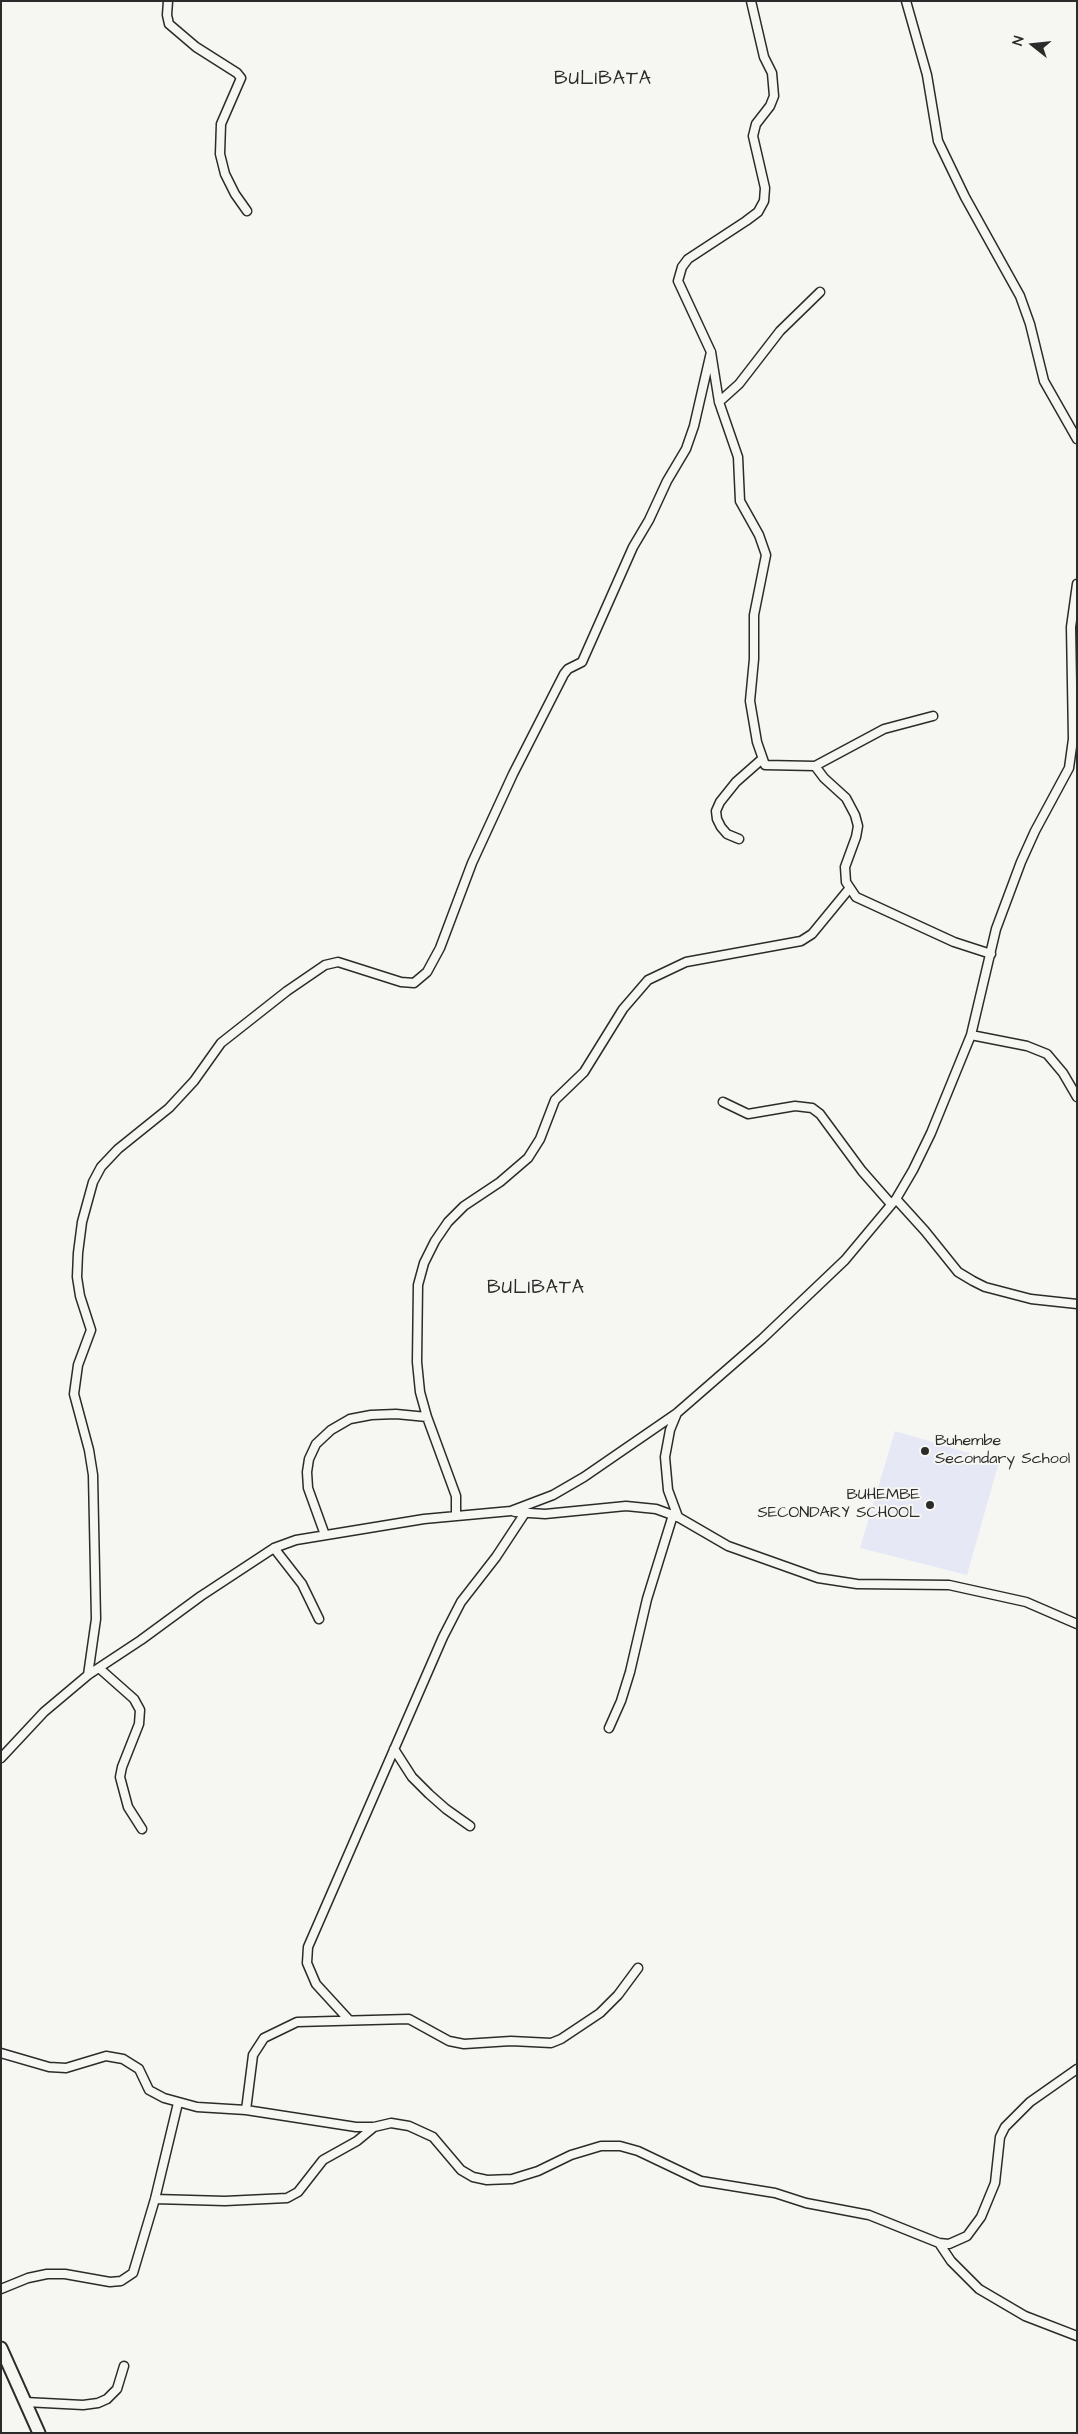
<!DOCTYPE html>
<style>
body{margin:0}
#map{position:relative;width:1078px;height:2434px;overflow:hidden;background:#f6f6f2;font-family:"Architects Daughter",sans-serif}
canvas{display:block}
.frame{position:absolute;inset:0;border:2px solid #2b2b2b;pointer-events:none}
.north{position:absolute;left:1008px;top:20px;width:50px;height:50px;-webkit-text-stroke:4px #f6f6f2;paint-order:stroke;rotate:286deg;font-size:14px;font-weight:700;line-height:20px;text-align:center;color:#2b2b2b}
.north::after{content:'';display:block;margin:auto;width:18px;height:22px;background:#2b2b2b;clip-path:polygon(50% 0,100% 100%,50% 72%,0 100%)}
</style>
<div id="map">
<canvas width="1078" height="2434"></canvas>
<div class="frame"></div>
<div class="north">N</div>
</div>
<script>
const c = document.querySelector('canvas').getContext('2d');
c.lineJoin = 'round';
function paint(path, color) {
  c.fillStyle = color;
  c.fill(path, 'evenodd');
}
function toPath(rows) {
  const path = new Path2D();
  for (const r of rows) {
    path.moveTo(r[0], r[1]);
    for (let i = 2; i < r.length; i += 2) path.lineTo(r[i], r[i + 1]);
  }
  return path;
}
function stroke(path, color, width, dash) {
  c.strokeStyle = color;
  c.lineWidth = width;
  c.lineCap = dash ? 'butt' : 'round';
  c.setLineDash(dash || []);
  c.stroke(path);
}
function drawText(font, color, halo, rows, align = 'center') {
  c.font = font + ' "Architects Daughter",sans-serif';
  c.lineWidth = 4;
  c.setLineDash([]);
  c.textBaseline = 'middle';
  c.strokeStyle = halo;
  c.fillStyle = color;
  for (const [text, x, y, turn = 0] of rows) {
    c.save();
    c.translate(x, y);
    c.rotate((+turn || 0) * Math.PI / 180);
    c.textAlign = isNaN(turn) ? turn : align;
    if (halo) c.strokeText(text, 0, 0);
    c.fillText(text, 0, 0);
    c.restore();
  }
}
const built = toPath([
 [895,1431,999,1462,967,1575,860,1548]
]);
const street = toPath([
 [168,1,167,15,169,24,196,47,237,73,241,78,221,124,220,154,225,174,235,194,247,211],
 [751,1,764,57,772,73,774,96,770,106,756,124,753,136,765,188,764,201,758,212,746,221,688,259,682,267,678,281,711,352,719,402,738,457,740,501,759,535,766,555,754,615,754,659,750,701,757,742,765,765,815,766,884,729,933,716],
 [906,1,927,75,938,141,965,197,1020,296,1030,324,1044,381,1077,439],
 [719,402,739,384,780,331,820,292],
 [815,766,824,778,846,798,855,815,858,826,856,837,845,867,846,882,856,897,954,942,991,954],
 [739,839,727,834,721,827,717,819,716,811,720,802,736,782,761,760],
 [971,1035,1027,1046,1047,1054,1063,1073,1077,1097],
 [723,1102,748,1114,795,1106,812,1108,820,1114,862,1171,891,1204],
 [896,1199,925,1231,958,1272,973,1281,985,1287,1031,1299,1077,1304],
 [677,1413,670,1430,665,1457,668,1490,678,1517],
 [515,1512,545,1514,626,1506,656,1509,678,1517,728,1546,818,1578,857,1584,949,1585,1026,1602,1077,1624],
 [456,1515,456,1496,427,1417,420,1392,417,1362,418,1285,424,1263,435,1241,448,1222,464,1206,500,1182,528,1158,540,1139,555,1100,584,1072,623,1009,648,980,686,962,801,941,812,934,849,889],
 [325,1535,308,1488,307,1472,309,1459,316,1444,331,1430,350,1419,371,1415,396,1414,427,1417],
 [274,1548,302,1584,319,1619],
 [99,1668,134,1699,140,1710,139,1724,122,1767,120,1777,128,1807,142,1829],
 [88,1675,96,1619,93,1475,89,1450,74,1394,78,1365,91,1330,80,1296,77,1277,78,1253,82,1222,93,1182,101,1167,118,1149,169,1108,194,1081,221,1043,287,991,325,965,338,962,401,982,414,983,427,972,440,948,472,863,513,774,564,674,568,669,582,662,633,547,649,520,667,481,686,449,694,426,711,352],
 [609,1728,621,1701,630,1672,647,1599,673,1515],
 [394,1749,412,1777,429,1794,446,1809,470,1826],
 [1,1758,44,1712,88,1675,141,1640,201,1596,274,1548,296,1540,424,1519,511,1511,553,1495,584,1477,677,1413,762,1339,845,1260,896,1199,913,1170,931,1133,971,1035,996,929,1021,862,1035,831,1069,768,1073,739,1071,627,1077,584],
 [349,2020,316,1984,307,1963,308,1947,443,1637,461,1602,496,1557,525,1513],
 [1,2053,49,2067,66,2068,106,2056,123,2059,139,2069,149,2090,164,2098,197,2107,246,2110,356,2127,374,2127,391,2123,409,2126,433,2137,461,2170,473,2177,487,2180,512,2179,538,2171,571,2155,601,2146,620,2146,638,2151,701,2181,775,2193,806,2203,869,2215,939,2243,949,2244,967,2236,981,2217,995,2183,1000,2137,1005,2127,1030,2102,1077,2069],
 [246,2110,253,2055,264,2038,297,2022,409,2019,449,2041,464,2044,511,2041,551,2043,561,2039,600,2013,618,1995,638,1968],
 [155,2199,225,2201,287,2198,298,2192,323,2160,357,2141,374,2127],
 [939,2243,951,2261,979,2289,1025,2316,1077,2336],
 [1,2289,28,2278,47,2274,65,2274,110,2282,121,2281,133,2273,155,2199,178,2103],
 [25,2402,83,2405,98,2403,107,2399,117,2389,124,2366]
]);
const secondary = toPath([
 [1,2348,39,2433]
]);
const markers = [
 [925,1451,5,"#2b2b2b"],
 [930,1505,5,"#2b2b2b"]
];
const poiNames = [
 ["Buhembe",935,1442],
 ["Secondary School",935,1460],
 ["BUHEMBE",920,1496,"right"],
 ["SECONDARY SCHOOL",920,1514,"right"]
];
const quarterNames = [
 ["BULIBATA",603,80],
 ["BULIBATA",536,1289]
];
paint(built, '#e6e9f5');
stroke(street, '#2b2b2b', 11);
stroke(secondary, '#2b2b2b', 15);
stroke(street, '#f6f6f2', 8);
stroke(secondary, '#f6f6f2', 11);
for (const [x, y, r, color] of markers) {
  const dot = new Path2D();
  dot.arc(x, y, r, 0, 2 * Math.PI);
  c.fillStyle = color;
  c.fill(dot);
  stroke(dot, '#f6f6f2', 2);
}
drawText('16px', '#2b2b2b', '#f6f6f2', poiNames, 'left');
c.letterSpacing = '1px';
drawText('19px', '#2b2b2b', '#f6f6f2', quarterNames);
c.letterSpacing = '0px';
</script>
